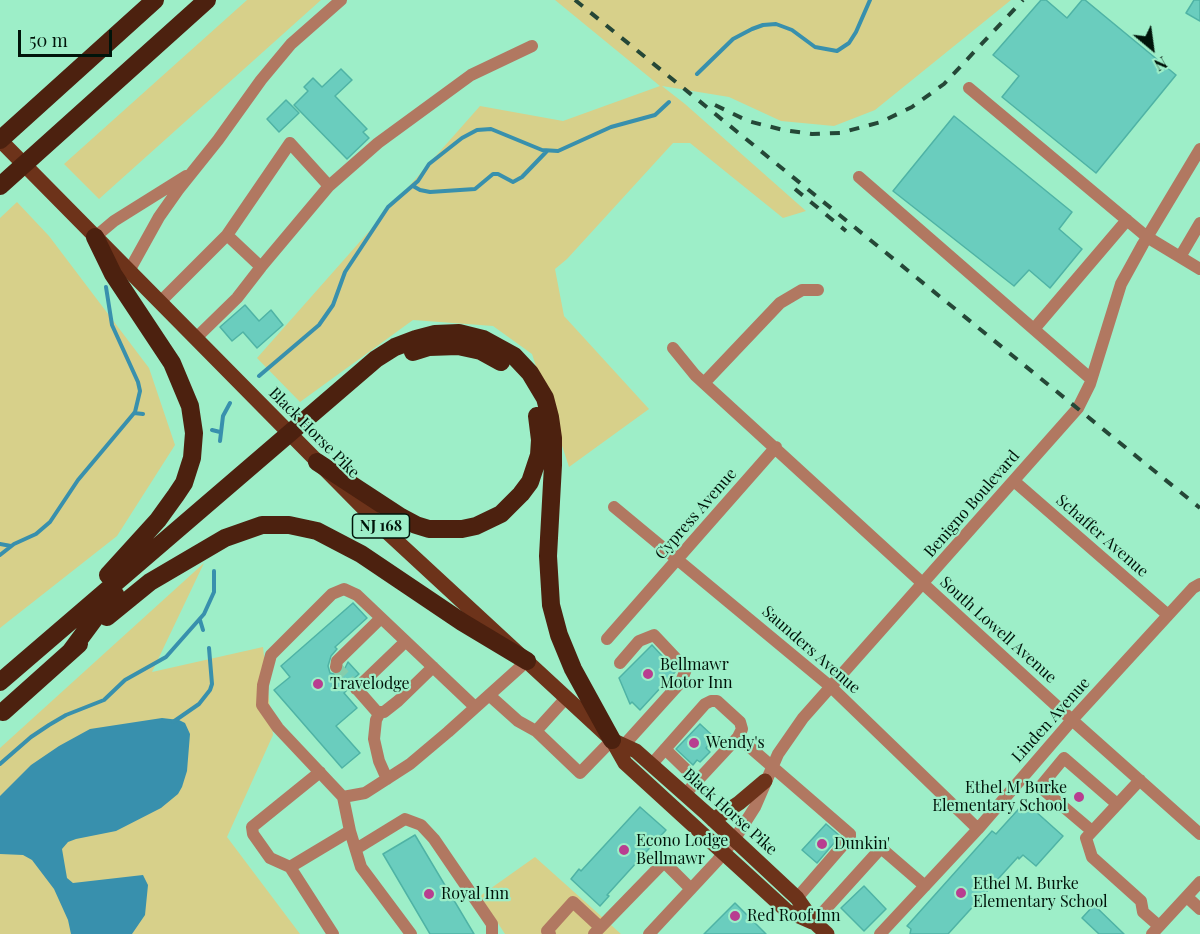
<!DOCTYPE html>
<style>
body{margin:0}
#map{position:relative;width:1200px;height:934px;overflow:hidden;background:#9deec8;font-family:"Playfair Display",serif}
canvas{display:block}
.north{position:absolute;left:1122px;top:18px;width:60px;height:60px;-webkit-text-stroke:4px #9deec8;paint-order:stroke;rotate:151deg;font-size:16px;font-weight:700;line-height:24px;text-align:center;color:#00140a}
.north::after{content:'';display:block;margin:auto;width:21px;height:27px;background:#00140a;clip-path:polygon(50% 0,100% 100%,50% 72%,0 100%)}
.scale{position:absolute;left:18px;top:30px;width:94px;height:27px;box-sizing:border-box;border:3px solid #00140a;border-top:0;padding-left:8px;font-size:18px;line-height:21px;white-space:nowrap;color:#00140a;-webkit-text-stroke:4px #9deec8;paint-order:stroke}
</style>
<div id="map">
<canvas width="1200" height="934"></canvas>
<div class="north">N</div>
<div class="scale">50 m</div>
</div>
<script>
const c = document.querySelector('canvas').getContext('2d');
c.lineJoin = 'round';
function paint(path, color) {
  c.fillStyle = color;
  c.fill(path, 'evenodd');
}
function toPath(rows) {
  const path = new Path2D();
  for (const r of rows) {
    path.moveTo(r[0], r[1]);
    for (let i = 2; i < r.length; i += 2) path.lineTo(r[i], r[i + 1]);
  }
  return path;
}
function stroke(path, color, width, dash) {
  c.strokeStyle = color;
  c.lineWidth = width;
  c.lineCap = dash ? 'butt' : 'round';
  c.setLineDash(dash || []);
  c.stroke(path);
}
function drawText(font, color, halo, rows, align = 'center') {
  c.font = font + ' "Playfair Display",serif';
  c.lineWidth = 4.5;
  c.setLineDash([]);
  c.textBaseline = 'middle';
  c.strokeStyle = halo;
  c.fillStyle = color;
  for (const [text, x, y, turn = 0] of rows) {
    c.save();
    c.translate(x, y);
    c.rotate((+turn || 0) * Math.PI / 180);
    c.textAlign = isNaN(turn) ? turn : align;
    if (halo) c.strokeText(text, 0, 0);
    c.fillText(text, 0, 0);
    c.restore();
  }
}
const green = toPath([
 [247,0,321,0,99,199,64,164],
 [555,0,1011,0,875,110,834,126,781,121,729,97,662,86,685,104,806,211,783,218,690,143,673,143,567,259,555,269,564,316,649,409,569,467,532,354,493,326,413,320,300,402,257,358,480,106,563,121,660,86],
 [17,202,49,236,149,368,175,445,117,536,0,628,0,218],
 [204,563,152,672,263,647,273,735,227,837,300,934,0,934,0,748],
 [535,857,621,934,505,934,480,896]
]);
const water = toPath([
 [162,718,179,720,185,723,190,734,187,771,182,787,178,794,161,808,116,831,76,839,68,842,62,849,67,878,73,883,143,875,148,885,145,915,132,934,71,934,68,920,54,889,32,860,23,855,0,854,0,796,31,765,59,746,90,729]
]);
const stream = toPath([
 [697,74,733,39,752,29,763,25,776,24,792,30,815,47,837,51,849,43,856,32,870,0],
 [413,186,420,190,430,192,475,189,493,174,498,174,513,182,522,177,547,151],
 [259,376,319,325,333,305,345,272,388,207,418,181,429,164,462,138,477,130,491,129,542,150,558,151,611,127,655,115,669,102],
 [134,413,143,414],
 [212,430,220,432],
 [220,441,223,416,230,403],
 [0,544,11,546],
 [0,555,14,544,36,534,50,522,78,480,135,412,140,391,138,382,112,325,106,287],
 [200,620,203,630],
 [173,722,199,704,210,690,212,684,209,648],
 [0,764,31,737,49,725,66,715,104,700,125,680,166,657,204,614,214,592,214,571]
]);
const building = toPath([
 [1041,0,1046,0,1067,18,1082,0,1085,0,1176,75,1096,173,1002,97,1019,76,993,55,1041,0],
 [1194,0,1200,0,1200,21,1186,13,1194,0],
 [341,69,352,80,335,96,367,129,363,132,369,138,347,159,294,105,308,91,304,87,313,78,322,87,341,69],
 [286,100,299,113,279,132,267,119,286,100],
 [954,116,1072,212,1059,229,1082,249,1050,288,1029,270,1014,286,893,191,954,116],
 [245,305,259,321,271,310,283,325,257,348,243,332,232,341,220,327,245,305],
 [353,603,367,618,335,647,337,649,331,656,328,666,330,673,338,675,343,672,348,662,359,674,350,682,348,689,344,693,357,708,336,726,360,753,342,768,274,690,290,677,281,666,353,603],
 [652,645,676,671,640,710,632,702,630,704,619,678,652,645],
 [700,724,715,738,706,748,710,752,700,762,697,760,693,765,676,749,700,724],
 [1025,802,1063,836,1036,866,1023,855,1019,859,1018,857,948,934,910,934,911,929,907,926,992,831,996,834,1025,802],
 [640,807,666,830,607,895,609,896,600,906,571,879,579,869,581,871,640,807],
 [826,824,840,836,817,863,802,850,826,824],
 [415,835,474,934,430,934,383,854,415,835],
 [864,886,886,909,864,931,841,908,864,886],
 [735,903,766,934,704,934,735,903],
 [1094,905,1124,934,1099,934,1082,918,1094,905]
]);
const minorTunnel = toPath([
 [336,667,356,688]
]);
const minor = toPath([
 [969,88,1147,237,1200,269],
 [859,177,1091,379],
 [227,235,290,143,329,186,378,143,471,75,532,46],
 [95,237,114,221,186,176],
 [1180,257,1200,223],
 [261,267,329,186],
 [129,271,159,217,178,190,218,140,261,80,291,44,341,0],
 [160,302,227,235,261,267,237,298,196,338],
 [1034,329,1127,220],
 [673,348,695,375,1072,720,1200,834],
 [704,383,780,303,802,290,818,290],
 [1014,481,1168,615],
 [614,507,831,687,978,829],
 [607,639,776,447],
 [620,663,639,641,654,635,686,669,681,682,624,745],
 [336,667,337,661,381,618],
 [356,688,377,712,384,712,398,701,433,667],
 [356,689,405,642],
 [489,695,518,721,536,731],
 [566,698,536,731,580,773,612,740],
 [475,707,357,595,344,589,332,594,271,655,263,685,262,705,278,728,343,797,365,793,410,764,448,732,527,661],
 [380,712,376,720,374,739,379,761,387,779],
 [738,737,850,834,850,837,797,898],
 [665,749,697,780],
 [651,765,705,704,711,701,717,701,740,722,742,729,738,737,685,794],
 [1140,780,1086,838,1092,857,1141,901,1143,912,1159,926],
 [343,797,350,831,361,867,411,934],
 [1092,831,1040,787,1064,758,1117,804],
 [356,849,405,819,421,825,434,839,492,924,492,934],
 [290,867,270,858,253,834,252,827,320,772],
 [1187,897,1200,909],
 [814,922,881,848,925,886],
 [333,934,290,867,350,831],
 [550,934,547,931,573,902,600,927],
 [594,934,664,862,691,889],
 [649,934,717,861,734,840,755,807,778,754,803,718,1078,408,1090,384,1121,284,1143,244,1200,149],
 [880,934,978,829,1072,720,1193,588,1200,584],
 [1152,934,1200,882]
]);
const major = toPath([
 [0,140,388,533,612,740,636,751,707,814,797,898,814,922,827,934],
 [612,740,625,763,695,827,787,911,812,922],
 [713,820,739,803,765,781]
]);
const highway = toPath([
 [0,140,155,0],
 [0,186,207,0],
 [95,237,113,274,172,363,190,406,194,433,192,458,184,483,176,495,158,520,108,575],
 [413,352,429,347,458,346,481,351,501,362],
 [317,462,401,517,416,525,429,529,462,529,476,526,501,514,521,494,530,482,539,455,540,440,537,416],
 [107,617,150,582,225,538,262,525,289,525,317,531,361,554,462,622,527,661],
 [70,652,107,602,115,594],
 [0,682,376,359,395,347,416,339,435,334,459,333,483,339,514,356,530,373,545,398,550,417,553,438,553,465,548,556,551,605,559,635,573,669,612,740],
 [3,712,79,644]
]);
const rail = toPath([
 [575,0,1200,508],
 [715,105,748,121,783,130,812,134,840,133,881,122,912,107,944,84,1023,0],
 [795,189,846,231]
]);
const markers = [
 [648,674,6,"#b83e90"],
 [318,684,6,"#b83e90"],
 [694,743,6,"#b83e90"],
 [1079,797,6,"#b83e90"],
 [822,844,6,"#b83e90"],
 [624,850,6,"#b83e90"],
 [961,893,6,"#b83e90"],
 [429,894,6,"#b83e90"],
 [735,916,6,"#b83e90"]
];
const shields = [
 [381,526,57]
];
const shieldNames = [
 ["NJ 168",381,526]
];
const streetNames = [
 ["Black Horse Pike",314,433,45],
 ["Benigno Boulevard",972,504,-49],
 ["Cypress Avenue",696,514,-49],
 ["Schaffer Avenue",1102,536,41],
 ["South Lowell Avenue",998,630,42],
 ["Saunders Avenue",811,650,41],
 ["Linden Avenue",1051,720,-48],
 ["Black Horse Pike",730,812,42]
];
const poiNames = [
 ["Bellmawr",660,665],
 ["Motor Inn",660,683],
 ["Travelodge",330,684],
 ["Wendy's",706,743],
 ["Ethel M Burke",1067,788,"right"],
 ["Elementary School",1067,806,"right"],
 ["Econo Lodge",636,841],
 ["Bellmawr",636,859],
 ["Dunkin'",834,844],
 ["Ethel M. Burke",973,884],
 ["Elementary School",973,902],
 ["Royal Inn",441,894],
 ["Red Roof Inn",747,916]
];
paint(green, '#d7d08a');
paint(water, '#3890ad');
stroke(stream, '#3890ad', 4);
paint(building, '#6acdbe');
stroke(building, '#4fb3a5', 1.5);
stroke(minorTunnel, '#85cdac', 12, [12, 6]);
stroke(minor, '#b17861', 12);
stroke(major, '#6d331a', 15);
stroke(highway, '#4c210f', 18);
stroke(rail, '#254737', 4, [10, 10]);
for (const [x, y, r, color] of markers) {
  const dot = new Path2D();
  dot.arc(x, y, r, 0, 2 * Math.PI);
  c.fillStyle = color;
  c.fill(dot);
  stroke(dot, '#9deec8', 2);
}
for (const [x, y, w] of shields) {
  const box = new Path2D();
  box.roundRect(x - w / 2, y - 12, w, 24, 4.5);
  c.fillStyle = '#9deec8';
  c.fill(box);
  stroke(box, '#00140a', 1.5);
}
drawText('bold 15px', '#00140a', null, shieldNames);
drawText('16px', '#00140a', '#9deec8', streetNames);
drawText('16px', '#00140a', '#9deec8', poiNames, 'left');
</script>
